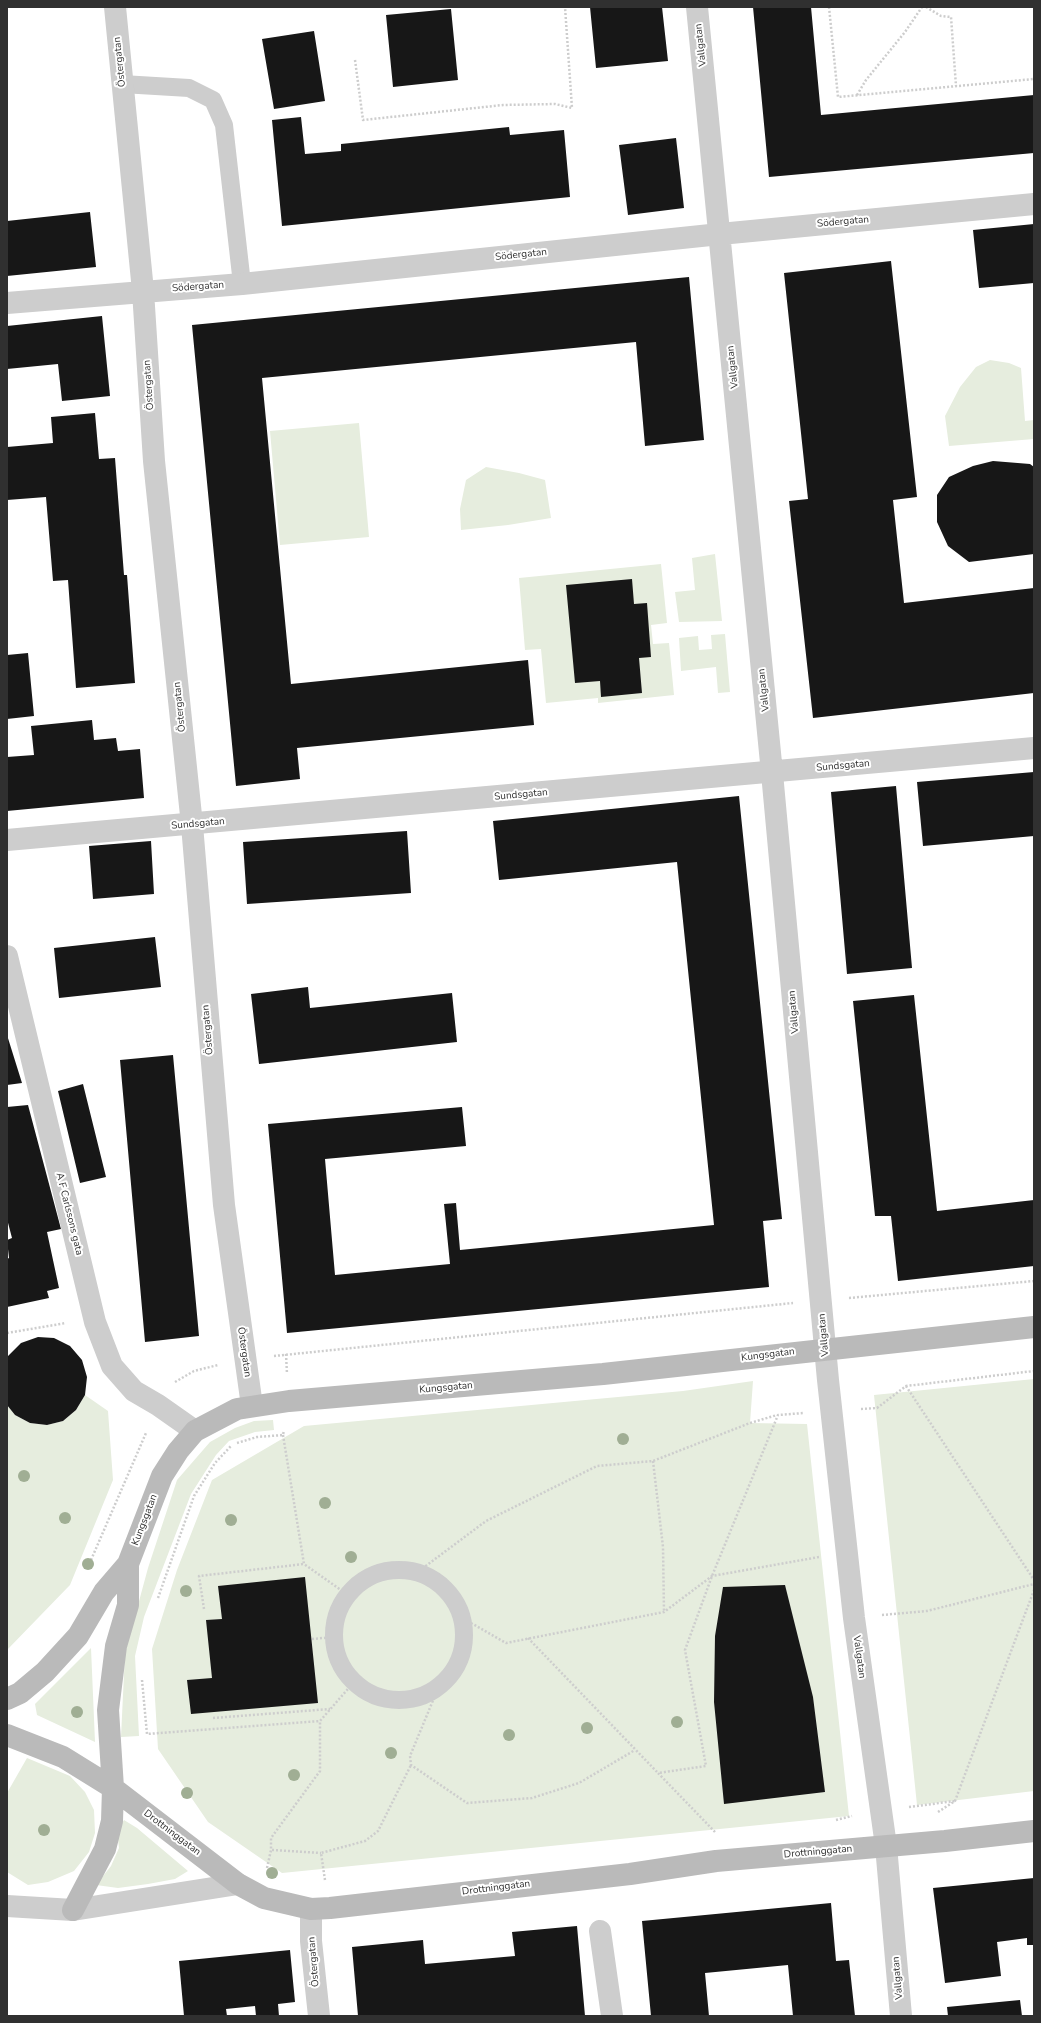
<!DOCTYPE html>
<meta charset="utf-8">
<style>
body{margin:0}
#map{position:relative;width:1041px;height:2023px;overflow:hidden;background:#fff;font-family:"Nunito Sans",sans-serif}
canvas{display:block}
.frame{position:absolute;inset:0;border:8px solid #303030;pointer-events:none}
</style>
<div id="map">
<canvas width="1041" height="2023"></canvas>
<div class="frame"></div>
</div>
<script>
const c = document.querySelector('canvas').getContext('2d');
c.lineJoin = 'round';
function paint(path, color) {
  c.fillStyle = color;
  c.fill(path, 'evenodd');
}
function toPath(rows) {
  const path = new Path2D();
  for (const r of rows) {
    if (r.length === 3) {
      path.moveTo(r[0] + r[2], r[1]);
      path.arc(r[0], r[1], r[2], 0, 2 * Math.PI);
      continue;
    }
    path.moveTo(r[0], r[1]);
    for (let i = 2; i < r.length; i += 2) path.lineTo(r[i], r[i + 1]);
  }
  return path;
}
function stroke(path, color, width, dash) {
  c.strokeStyle = color;
  c.lineWidth = width;
  c.lineCap = dash ? 'butt' : 'round';
  c.setLineDash(dash || []);
  c.stroke(path);
}
function drawText(font, color, halo, rows, align = 'center') {
  c.font = font + ' "Nunito Sans",sans-serif';
  c.lineWidth = 4;
  c.setLineDash([]);
  c.textBaseline = 'middle';
  c.strokeStyle = halo;
  c.fillStyle = color;
  for (const [text, x, y, turn = 0] of rows) {
    c.save();
    c.translate(x, y);
    c.rotate((+turn || 0) * Math.PI / 180);
    c.textAlign = isNaN(turn) ? turn : align;
    if (halo) c.strokeText(text, 0, 0);
    c.fillText(text, 0, 0);
    c.restore();
  }
}
const green = toPath([
 [990,360,1009,363,1021,368,1025,421,1034,420,1034,439,949,446,945,416,960,387,976,367],
 [359,423,369,537,280,545,270,431],
 [486,467,519,473,545,480,551,518,508,525,461,530,460,509,466,480],
 [715,554,722,621,679,622,675,592,695,590,692,558],
 [661,564,667,623,651,625,653,644,669,643,674,695,598,703,598,698,546,703,541,649,525,650,519,578],
 [725,634,730,692,718,693,716,667,681,671,679,638,698,636,699,650,712,649,711,635],
 [1034,1379,1034,1791,917,1805,874,1395],
 [753,1381,750,1423,807,1424,849,1816,282,1873,208,1822,158,1749,152,1649,177,1570,212,1480,304,1426,683,1391],
 [85,1395,108,1411,113,1480,70,1585,7,1650,7,1405,15,1415,30,1423,47,1425,63,1421,76,1410],
 [273,1420,274,1430,255,1432,229,1441,216,1455,191,1494,144,1617,135,1656,139,1736,121,1737,125,1653,148,1568,177,1480,210,1442,235,1428,254,1421],
 [91,1648,95,1742,37,1715,35,1704],
 [27,1758,70,1776,85,1792,94,1810,95,1833,89,1852,74,1871,48,1882,28,1885,7,1872,7,1793],
 [124,1820,137,1828,188,1871,175,1879,148,1884,118,1888,96,1885,111,1866,119,1848,117,1831]
]);
const building = toPath([
 [590,7,662,7,668,61,596,68],
 [753,7,811,7,821,115,1034,95,1034,153,769,177],
 [451,9,458,80,393,87,386,15],
 [314,31,325,101,274,109,262,39],
 [301,117,305,154,341,151,341,144,509,127,510,135,564,130,570,197,282,226,272,120],
 [676,138,684,208,628,215,619,145],
 [90,212,96,267,7,276,7,221],
 [1034,224,1034,283,979,288,973,230],
 [891,261,917,497,893,500,904,603,1034,588,1034,693,813,718,789,501,808,499,784,273],
 [689,277,704,440,645,446,636,342,262,378,291,684,528,660,534,725,297,748,300,779,236,786,192,325],
 [102,316,110,396,62,401,58,364,7,369,7,326],
 [95,413,99,459,115,458,124,575,127,575,135,683,76,688,68,580,53,581,46,497,7,500,7,447,53,443,51,417],
 [993,461,1030,464,1034,467,1034,554,969,562,948,546,937,522,937,495,949,477,973,466],
 [632,579,634,604,647,603,651,657,639,658,642,693,601,697,600,681,575,683,566,585],
 [28,653,34,716,7,719,7,655],
 [92,720,94,740,116,738,118,751,140,749,144,798,7,811,7,757,34,755,31,726],
 [1034,772,1034,836,923,846,917,782],
 [896,786,912,968,847,974,831,792],
 [739,796,782,1219,763,1221,769,1287,287,1333,268,1124,462,1107,466,1146,325,1159,335,1275,450,1264,444,1204,456,1203,460,1250,714,1225,677,862,499,880,493,821],
 [407,831,411,893,247,904,243,842],
 [151,841,154,894,93,899,89,846],
 [155,937,161,987,59,998,54,948],
 [308,987,310,1008,452,993,457,1042,259,1064,251,994],
 [914,995,937,1211,1034,1200,1034,1266,898,1281,891,1216,875,1216,853,1001],
 [7,1035,22,1083,7,1085],
 [173,1055,199,1336,145,1342,120,1060],
 [83,1084,106,1177,80,1183,58,1091],
 [28,1105,61,1229,47,1232,59,1288,47,1291,49,1298,7,1307,7,1259,9,1258,7,1240,12,1238,7,1219,7,1107],
 [38,1337,54,1338,70,1346,82,1360,87,1377,85,1395,76,1410,63,1421,47,1425,30,1423,15,1415,7,1405,7,1357,21,1343],
 [305,1577,318,1703,191,1714,187,1680,212,1678,206,1620,222,1619,218,1586],
 [785,1585,813,1697,825,1792,724,1804,714,1702,715,1636,723,1587],
 [1034,1878,1034,1945,1027,1945,1027,1938,997,1942,1001,1976,945,1983,933,1888],
 [831,1903,836,1961,849,1960,855,2016,793,2016,788,1965,705,1973,709,2016,651,2016,642,1921],
 [577,1926,585,2016,358,2016,352,1947,423,1940,425,1964,515,1956,512,1932],
 [290,1950,295,2002,278,2004,279,2016,256,2016,255,2006,226,2009,227,2016,184,2016,179,1961],
 [1020,2000,1022,2016,948,2016,947,2007]
]);
const path = toPath([
 [829,7,838,97,1034,79],
 [926,7,941,16,951,17,956,86],
 [355,60,363,120,503,105,555,104,572,108,565,7],
 [857,95,866,80,905,32,922,7],
 [849,1298,1034,1281],
 [7,1333,66,1323],
 [286,1354,287,1374],
 [274,1356,793,1303],
 [175,1382,194,1371,218,1365],
 [906,1386,1034,1580],
 [861,1409,877,1408,906,1386,1034,1371],
 [283,1435,304,1564,348,1595],
 [237,1443,257,1437,283,1435,284,1430],
 [653,1461,663,1547,664,1612],
 [91,1560,146,1433],
 [419,1571,486,1521,597,1466,653,1461,750,1423,777,1415],
 [158,1598,194,1496,215,1463,231,1446],
 [204,1609,199,1576,304,1564],
 [882,1615,927,1611,1034,1584],
 [464,1619,506,1643,664,1612,712,1576,819,1557],
 [528,1638,658,1773],
 [312,1639,334,1637],
 [142,1680,147,1734,320,1721,354,1682],
 [439,1686,410,1756,411,1765,467,1803,532,1798,579,1783,635,1750],
 [213,1718,330,1709],
 [909,1807,955,1801],
 [938,1812,955,1801,1034,1590],
 [836,1820,852,1816],
 [715,1832,658,1773,706,1766,685,1650,712,1576,778,1415,804,1413],
 [272,1850,321,1853],
 [267,1868,271,1850,271,1838,320,1771,320,1721],
 [325,1880,321,1853,365,1841,378,1831,411,1765]
]);
const lane = toPath([
 [122,84,189,88,213,100,224,125,242,284],
 [399,1635,65]
]);
const street = toPath([
 [115,7,143,291,154,461,192,825,224,1205,252,1406],
 [697,7,772,773,828,1380,854,1618,886,1846,901,2016],
 [7,303,242,284,720,234,1034,204],
 [7,840,1034,748],
 [7,956,95,1322,112,1366,134,1391,158,1405,195,1431],
 [7,1906,73,1910,238,1884],
 [311,1909,311,1941,319,2016],
 [600,1931,612,2016]
]);
const secondary = toPath([
 [7,1699,20,1693,45,1672,78,1636,104,1592,128,1564,162,1476,178,1451,195,1431,237,1409,289,1401,603,1374,1034,1327],
 [7,1735,63,1757,113,1788,238,1884,264,1898,311,1909,330,1908,630,1874,716,1861,945,1841,1034,1831],
 [73,1910,105,1849,112,1821,113,1788,108,1710,116,1646,128,1605,128,1564]
]);
const trees = [
 [623,1439],
 [24,1476],
 [325,1503],
 [65,1518],
 [231,1520],
 [351,1557],
 [88,1564],
 [186,1591],
 [77,1712],
 [677,1722],
 [587,1728],
 [509,1735],
 [391,1753],
 [294,1775],
 [187,1793],
 [44,1830],
 [272,1873]
];
const streetNames = [
 ["Vallgatan",701,45,-96],
 ["Östergatan",120,62,-96],
 ["Södergatan",843,222,-5],
 ["Södergatan",521,255,-6],
 ["Södergatan",198,287,-4],
 ["Vallgatan",733,367,-96],
 ["Östergatan",149,385,-94],
 ["Vallgatan",764,690,-96],
 ["Östergatan",180,707,-96],
 ["Sundsgatan",843,766,-5],
 ["Sundsgatan",521,795,-5],
 ["Sundsgatan",198,824,-5],
 ["Vallgatan",794,1012,-95],
 ["Östergatan",208,1030,-95],
 ["A F Carlssons gata",69,1214,76],
 ["Vallgatan",824,1335,-95],
 ["Östergatan",244,1352,82],
 ["Kungsgatan",768,1355,-7],
 ["Kungsgatan",446,1388,-5],
 ["Kungsgatan",145,1520,-69],
 ["Vallgatan",859,1657,82],
 ["Drottninggatan",172,1833,37],
 ["Drottninggatan",818,1852,-5],
 ["Drottninggatan",496,1888,-7],
 ["Östergatan",314,1962,-95],
 ["Vallgatan",898,1978,-95]
];
paint(green, '#e6edde');
paint(building, '#171717');
stroke(path, '#cdcdcd', 2.5, [2, 2]);
stroke(lane, '#cdcdcd', 18);
stroke(street, '#cdcdcd', 22);
stroke(secondary, '#bababa', 22);
c.fillStyle = '#a0ae94';
for (const [x, y] of trees) {
  c.beginPath();
  c.arc(x, y, 6, 0, 2 * Math.PI);
  c.fill();
}
drawText('10px', '#303030', '#fff', streetNames);
</script>
